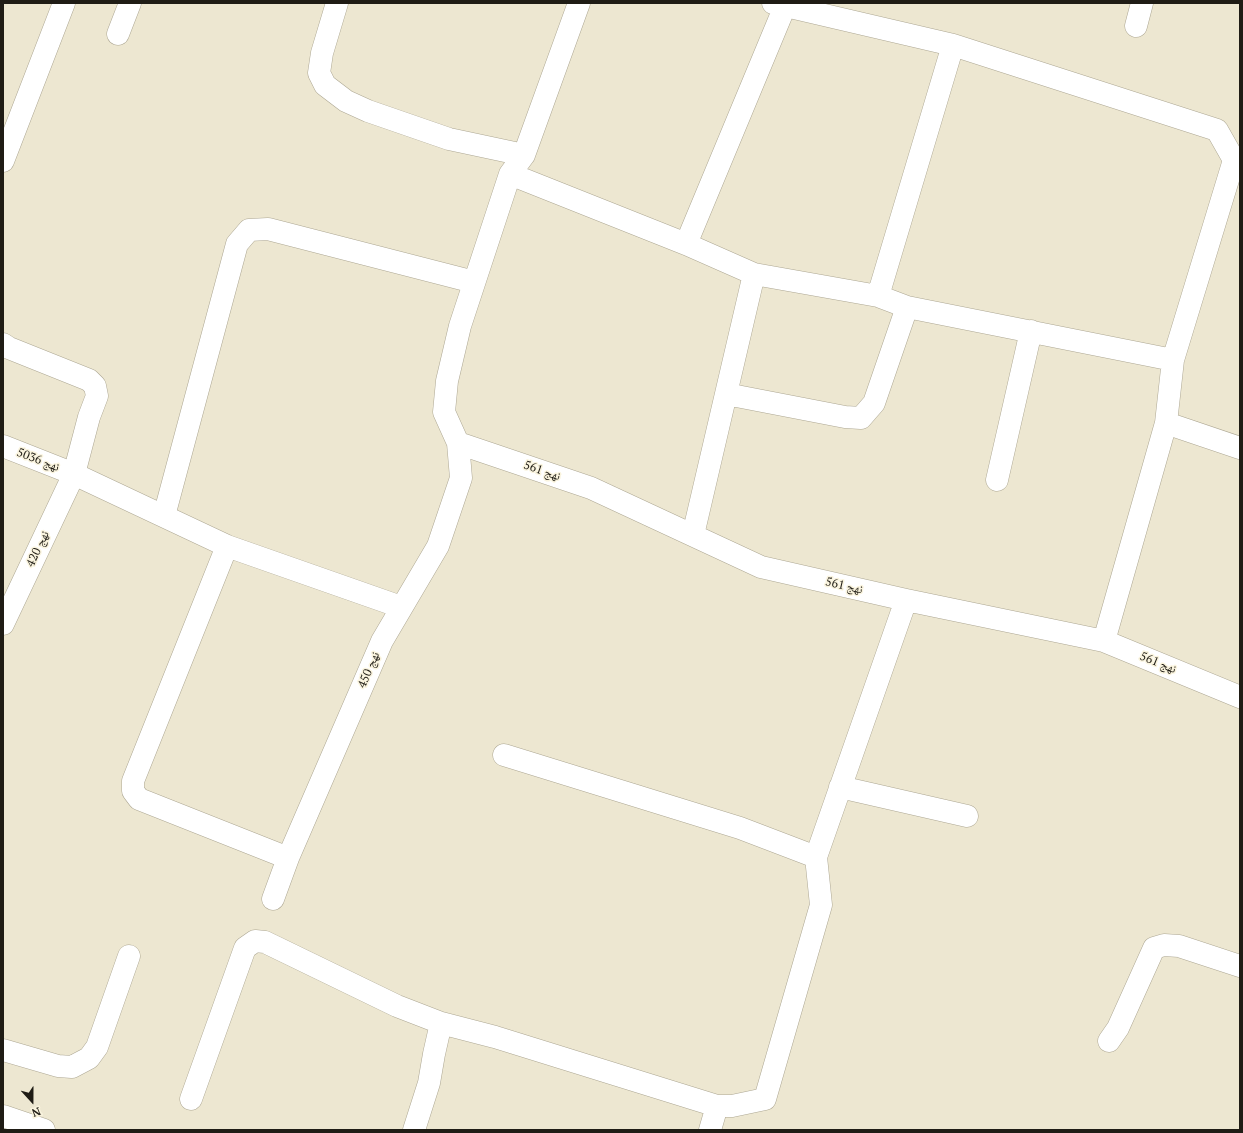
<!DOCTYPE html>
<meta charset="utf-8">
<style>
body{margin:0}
#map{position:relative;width:1243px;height:1133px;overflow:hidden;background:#ede7d1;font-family:"PT Serif",serif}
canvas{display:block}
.frame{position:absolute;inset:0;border:4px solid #1f1c15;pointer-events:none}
.north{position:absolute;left:12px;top:1081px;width:40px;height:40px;-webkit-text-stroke:3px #faf4de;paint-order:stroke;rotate:159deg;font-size:11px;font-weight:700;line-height:16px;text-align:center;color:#1f1c15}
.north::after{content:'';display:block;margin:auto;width:14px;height:18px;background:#1f1c15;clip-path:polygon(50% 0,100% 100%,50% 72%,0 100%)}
</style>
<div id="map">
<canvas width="1243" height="1133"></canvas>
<div class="frame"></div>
<div class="north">N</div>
</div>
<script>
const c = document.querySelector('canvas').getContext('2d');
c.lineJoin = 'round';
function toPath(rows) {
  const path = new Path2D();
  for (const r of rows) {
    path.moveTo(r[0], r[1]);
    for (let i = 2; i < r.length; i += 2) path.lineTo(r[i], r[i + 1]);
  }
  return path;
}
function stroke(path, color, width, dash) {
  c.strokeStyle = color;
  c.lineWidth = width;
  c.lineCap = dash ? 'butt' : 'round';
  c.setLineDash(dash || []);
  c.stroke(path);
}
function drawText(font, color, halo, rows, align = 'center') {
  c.font = font + ' "PT Serif","Noto Naskh Arabic",serif';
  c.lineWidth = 3;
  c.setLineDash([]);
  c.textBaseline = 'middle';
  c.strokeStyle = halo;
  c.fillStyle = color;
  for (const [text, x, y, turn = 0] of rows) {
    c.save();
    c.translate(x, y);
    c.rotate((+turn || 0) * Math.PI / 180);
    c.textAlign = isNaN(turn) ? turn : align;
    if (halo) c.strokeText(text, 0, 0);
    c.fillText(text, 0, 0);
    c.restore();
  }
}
const street = toPath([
 [337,3,322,53,319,73,325,85,346,101,368,111,449,139,524,155],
 [773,3,953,45,1217,130,1234,160,1173,360,1166,423,1104,641],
 [1136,26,1142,3],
 [118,34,130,3],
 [3,161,64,3],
 [510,174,686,244,754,274,878,296,907,307,1173,360],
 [686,244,785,6],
 [878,296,953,45],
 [3,344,9,348,89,380,95,386,97,396,89,417,74,474,3,624],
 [726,394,845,417,861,418,874,403,907,307],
 [1166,423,1240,448],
 [458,443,591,488,761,567,906,600,1104,641,1240,697],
 [3,446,74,474,227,546,401,607],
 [997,480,1031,331],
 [164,516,237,244,249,230,268,229,474,282],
 [693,535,754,274],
 [227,546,133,781,133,791,139,799,288,858],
 [504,755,740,828,816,857],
 [840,787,967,816],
 [273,899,288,858,382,641,438,546,461,478,458,443,444,412,447,381,460,326,510,174,524,155,579,3],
 [441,1023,495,1037,717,1106,732,1106,765,1099,821,905,816,857,906,600],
 [1109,1041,1118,1028,1154,948,1164,945,1179,946,1240,966],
 [3,1050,58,1066,72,1067,89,1058,97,1047,129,956],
 [191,1099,245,948,255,941,265,942,397,1006,441,1023,434,1054,429,1083,414,1130],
 [3,1116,44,1130],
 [710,1130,717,1106]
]);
const streetNames = [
 ["نهج 5036",38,460,21],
 ["نهج 561",542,471,19],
 ["نهج 420",38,549,-65],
 ["نهج 561",844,586,13],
 ["نهج 561",1158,663,22],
 ["نهج 450",369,670,-67]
];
stroke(street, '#ada793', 23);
stroke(street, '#fff', 22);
drawText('12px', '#1f1c15', '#faf4de', streetNames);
</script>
